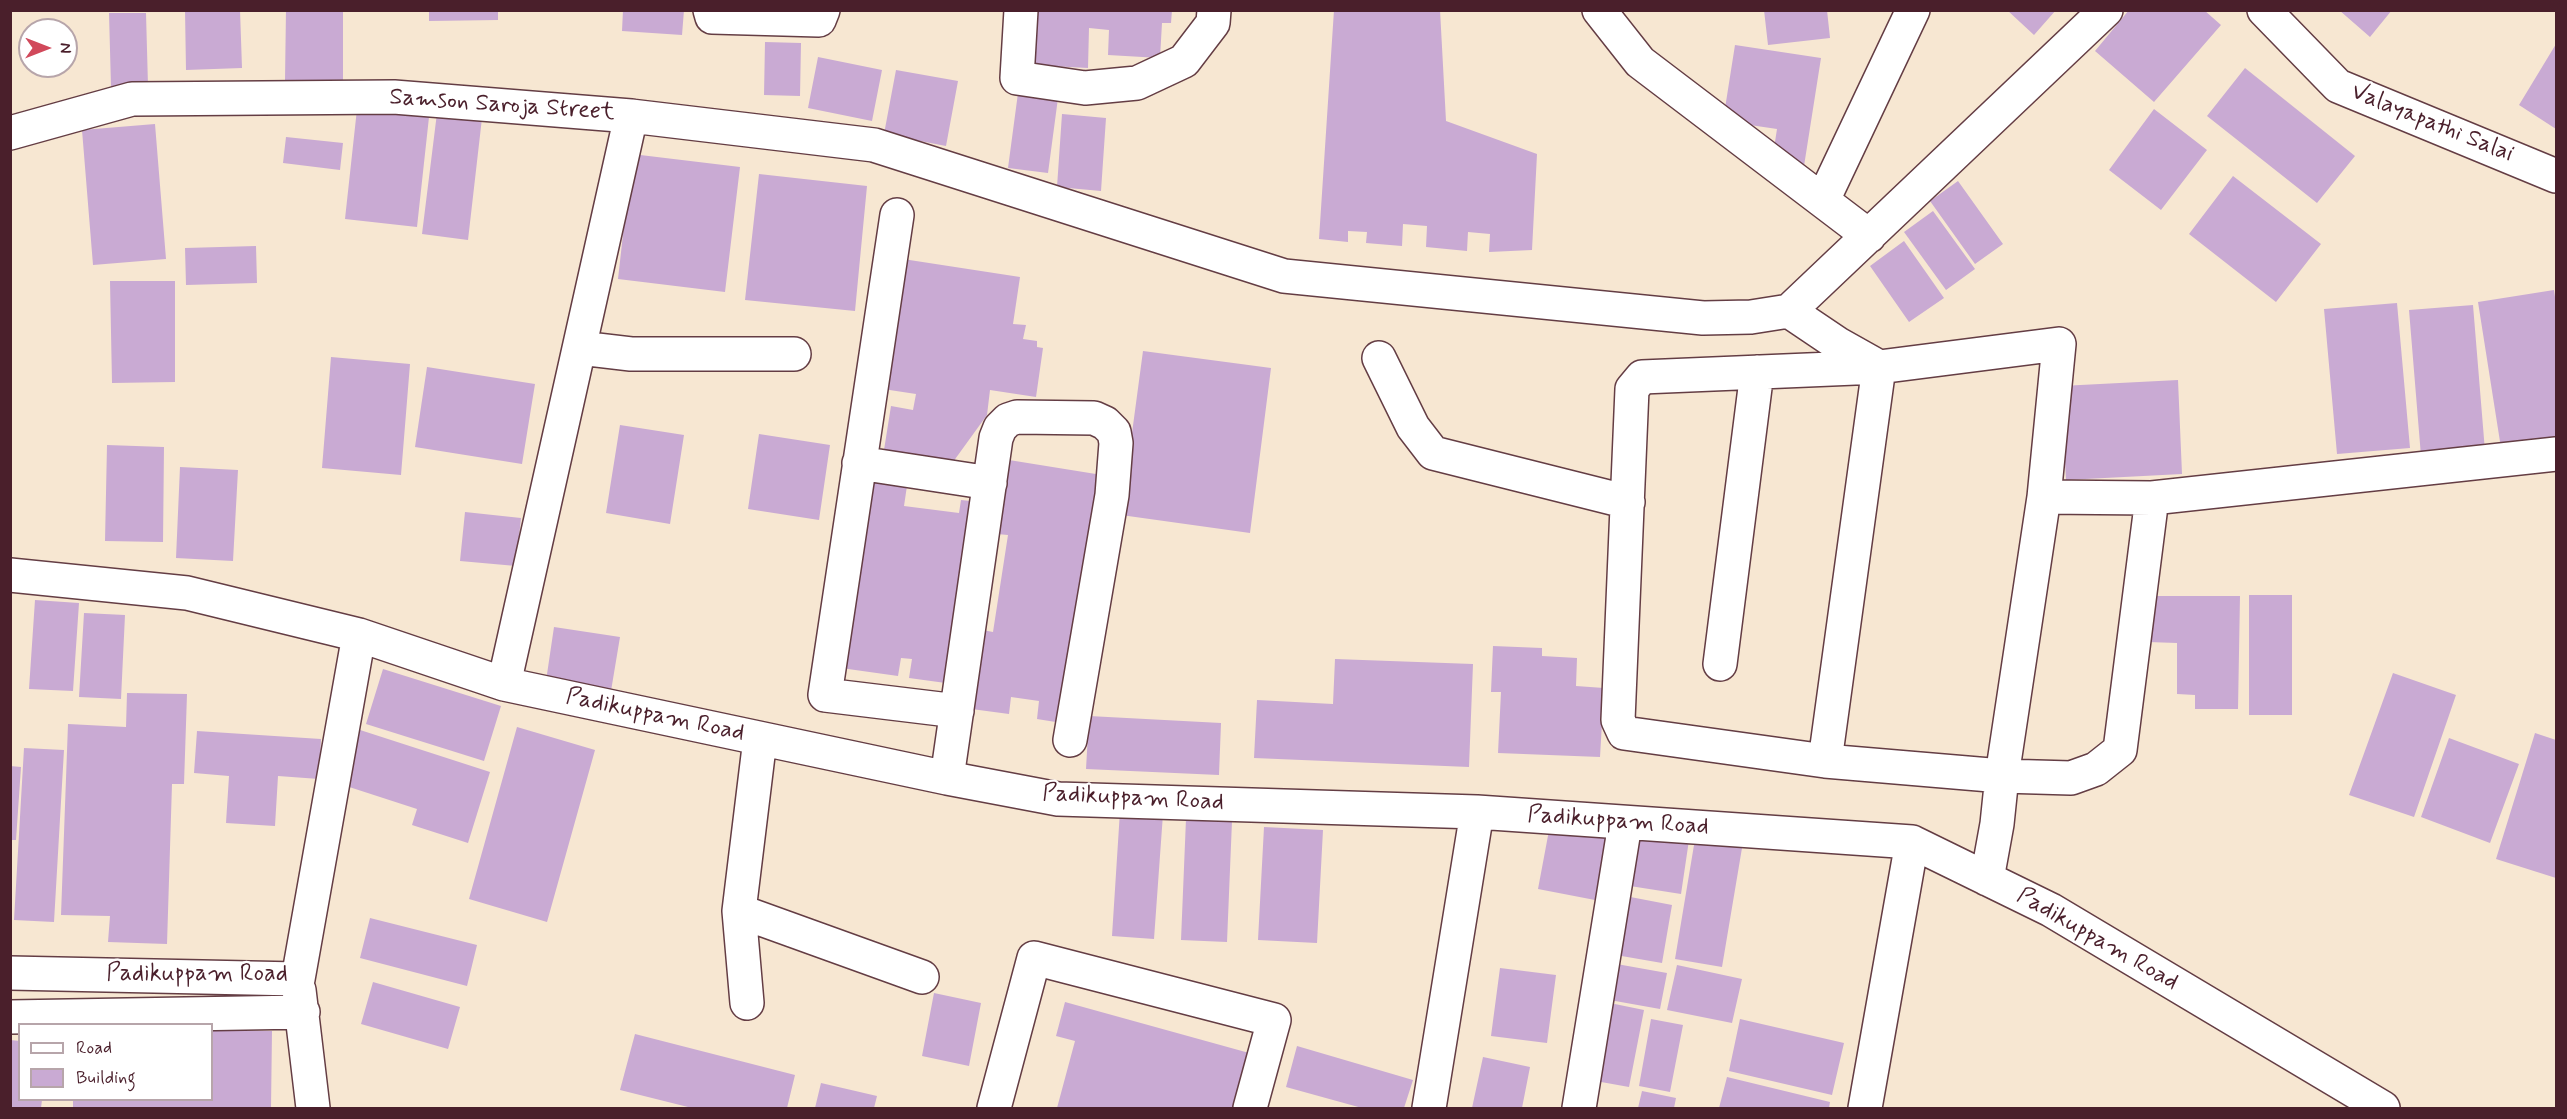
<!DOCTYPE html>
<style>
body{margin:0}
#map{position:relative;width:2567px;height:1119px;overflow:hidden;background:#f7e7d2;font-family:Mynerve,sans-serif}
canvas{display:block}
.frame{position:absolute;inset:0;border:12px solid #4a1f2b;pointer-events:none}
.legend{position:absolute;left:18px;top:1023px;width:195px;height:78px;box-sizing:border-box;background:#fff;border:2px solid #b7a5aa;margin:0;padding:8px 10px;list-style:none;font-size:18px;color:#4a1f2b}
.legend li{display:flex;align-items:center;gap:12px;height:30px}
.legend b{width:30px;border:2px solid #b7a5aa}
.north{position:absolute;left:18px;top:18px;width:60px;height:60px;box-sizing:border-box;background:#fff;border:2px solid #b7a5aa;border-radius:50%;rotate:90deg;font-size:16px;font-weight:700;line-height:24px;text-align:center;color:#4a1f2b}
.north::after{content:'';display:block;margin:auto;width:21px;height:27px;background:#d1495b;clip-path:polygon(50% 0,100% 100%,50% 72%,0 100%)}
</style>
<div id="map">
<canvas width="2567" height="1119"></canvas>
<div class="frame"></div>
<ul class="legend">
<li><b style="height:8px;background:#fff"></b>Road</li>
<li><b style="height:16px;background:#c9aad3"></b>Building</li>
</ul>
<div class="north">N</div>
</div>
<script>
const c = document.querySelector('canvas').getContext('2d');
c.lineJoin = 'round';
function paint(path, color) {
  c.fillStyle = color;
  c.fill(path, 'evenodd');
}
function toPath(rows) {
  const path = new Path2D();
  for (const r of rows) {
    path.moveTo(r[0], r[1]);
    for (let i = 2; i < r.length; i += 2) path.lineTo(r[i], r[i + 1]);
  }
  return path;
}
function stroke(path, color, width, dash) {
  c.strokeStyle = color;
  c.lineWidth = width;
  c.lineCap = dash ? 'butt' : 'round';
  c.setLineDash(dash || []);
  c.stroke(path);
}
function drawText(font, color, halo, rows, align = 'center') {
  c.font = font + ' Mynerve,sans-serif';
  c.lineWidth = 4.5;
  c.setLineDash([]);
  c.textBaseline = 'middle';
  c.strokeStyle = halo;
  c.fillStyle = color;
  for (const [text, x, y, turn = 0] of rows) {
    c.save();
    c.translate(x, y);
    c.rotate((+turn || 0) * Math.PI / 180);
    c.textAlign = isNaN(turn) ? turn : align;
    if (halo) c.strokeText(text, 0, 0);
    c.fillText(text, 0, 0);
    c.restore();
  }
}
const building = toPath([
 [185,10,240,10,242,68,186,70],
 [286,10,343,10,343,80,285,80],
 [429,10,498,10,498,20,429,21],
 [623,10,684,10,682,35,622,31],
 [1034,10,1172,10,1171,23,1162,23,1160,58,1108,55,1109,30,1089,28,1088,68,1030,65],
 [1334,10,1440,10,1446,121,1537,154,1532,250,1489,252,1490,234,1468,232,1467,251,1426,247,1427,226,1403,224,1402,246,1366,243,1367,232,1348,231,1348,242,1319,239],
 [1764,10,1827,10,1830,38,1768,45],
 [2007,10,2056,10,2034,35],
 [2129,10,2204,10,2221,25,2154,102,2095,51],
 [2339,10,2392,10,2370,37],
 [109,13,146,13,148,86,111,87],
 [765,42,801,43,800,96,764,95],
 [2556,44,2556,129,2519,105],
 [1735,45,1821,58,1804,166,1772,161,1777,129,1723,121],
 [818,57,882,70,872,121,808,108],
 [2245,68,2355,156,2317,203,2207,116],
 [896,70,958,81,946,146,884,134],
 [1018,93,1058,98,1048,173,1008,168],
 [357,109,429,117,417,227,345,219],
 [2154,109,2207,150,2161,210,2109,170],
 [437,113,482,118,468,240,422,234],
 [1062,114,1106,118,1101,191,1057,187],
 [155,124,166,259,93,265,82,130],
 [286,137,343,143,340,170,283,163],
 [632,154,740,167,725,292,618,279],
 [759,174,867,186,855,311,745,300],
 [2233,176,2321,244,2276,302,2189,234],
 [1958,181,2003,244,1975,264,1930,201],
 [1933,211,1975,269,1946,290,1904,232],
 [1904,241,1944,298,1909,322,1870,266],
 [256,246,257,283,186,285,185,248],
 [903,259,1020,277,1013,324,1026,325,1023,339,1037,341,1037,347,1043,348,1036,397,990,390,987,415,953,462,884,450,891,406,913,410,916,394,883,389],
 [110,281,175,281,175,382,112,383],
 [2554,290,2556,304,2556,440,2501,448,2478,302],
 [2397,303,2410,448,2337,454,2324,309],
 [2473,305,2485,451,2421,456,2409,310],
 [1143,351,1271,368,1250,533,1121,515],
 [331,357,410,364,401,475,322,468],
 [427,367,535,384,522,464,415,447],
 [2178,380,2182,474,2066,480,2061,386],
 [620,425,684,435,670,524,606,513],
 [759,434,830,445,819,520,748,509],
 [107,445,164,447,163,542,105,541],
 [1009,460,1102,475,1062,723,1037,719,1039,701,1011,697,1009,714,964,708,977,629,993,632,1008,535,997,534],
 [180,467,238,470,233,561,176,558],
 [867,473,908,479,904,506,959,513,961,500,979,502,953,684,909,678,912,659,901,658,898,676,841,668],
 [465,512,521,518,516,566,460,561],
 [2249,595,2292,595,2292,715,2249,715],
 [2149,596,2240,596,2238,709,2195,709,2195,695,2177,694,2177,643,2148,642],
 [35,600,79,603,73,691,29,689],
 [84,613,125,615,121,699,79,697],
 [554,627,620,637,611,691,546,681],
 [1493,646,1542,648,1542,656,1577,658,1576,686,1604,688,1600,757,1498,753,1501,692,1491,692],
 [1335,659,1473,664,1469,767,1254,758,1257,700,1333,704],
 [383,669,501,706,484,761,366,724],
 [2393,673,2456,695,2414,817,2349,795],
 [127,693,187,694,184,784,172,784,167,944,108,942,110,916,61,915,68,724,126,727],
 [1089,716,1221,723,1219,775,1086,769],
 [517,727,595,750,547,922,469,899],
 [357,729,490,772,468,843,412,825,417,809,340,784],
 [197,731,321,739,319,779,278,776,275,826,226,823,229,776,194,773],
 [2535,733,2556,740,2556,878,2496,859],
 [2449,738,2519,764,2490,843,2421,817],
 [24,748,64,750,54,922,14,920],
 [10,766,21,767,16,840,10,840],
 [1120,811,1163,814,1154,939,1112,936],
 [1186,819,1232,821,1227,942,1181,940],
 [1550,825,1607,836,1595,900,1538,889],
 [1264,827,1323,830,1317,943,1258,940],
 [1639,832,1689,840,1681,894,1630,886],
 [1695,839,1742,848,1722,967,1675,959],
 [1620,895,1672,905,1662,963,1610,954],
 [370,918,477,945,467,986,360,958],
 [1611,963,1667,973,1660,1009,1604,999],
 [1677,965,1742,979,1732,1023,1667,1010],
 [1500,968,1556,975,1547,1043,1491,1036],
 [373,982,460,1007,448,1049,361,1024],
 [934,993,981,1003,969,1066,922,1056],
 [1065,1002,1260,1056,1245,1108,1057,1108,1075,1041,1056,1036],
 [1605,1002,1644,1010,1629,1087,1590,1080],
 [1651,1019,1683,1025,1670,1092,1639,1086],
 [1740,1019,1844,1043,1832,1095,1729,1071],
 [212,1030,272,1031,271,1108,73,1108,73,1100,212,1100],
 [635,1034,795,1075,787,1108,692,1108,620,1090],
 [10,1040,20,1041,20,1100,42,1100,41,1108,10,1108],
 [1297,1046,1413,1080,1404,1108,1362,1108,1286,1087],
 [1483,1057,1530,1067,1522,1108,1472,1108],
 [1727,1077,1830,1102,1829,1108,1719,1108],
 [821,1083,877,1096,874,1108,815,1108],
 [1642,1091,1676,1098,1674,1108,1638,1108]
]);
const minor = toPath([
 [710,10,712,17,819,20,823,10],
 [1021,10,1017,78,1085,88,1137,83,1184,61,1213,23,1214,10],
 [1599,10,1640,62,1869,236],
 [2264,10,2338,86,2556,176],
 [631,116,874,145,1284,276,1703,318,1751,317,1789,311,2106,10],
 [10,133,132,99,394,97,631,116,504,684],
 [1823,200,1913,10],
 [897,215,825,695,957,711],
 [1789,311,1838,344,1879,367,2059,344,2044,497,2152,498,2120,750,2096,769,2071,778,2002,776,1997,824,1987,879],
 [580,348,631,354,794,354],
 [1379,358,1413,427,1433,453,1628,502],
 [859,463,990,483],
 [2152,498,2556,454],
 [10,575,187,593,359,635],
 [1720,664,1757,372],
 [1825,761,1879,367,1642,377,1632,389,1618,720,1624,733,1825,761,2002,776,2044,497],
 [947,778,996,438,1000,428,1008,420,1017,417,1094,418,1105,423,1114,432,1116,443,1112,495,1070,740],
 [739,911,922,977],
 [10,973,298,979,359,635,504,684,947,778,1058,799,1477,812,1912,842,2051,910,2383,1108],
 [299,990,313,1108],
 [747,1003,739,911,760,739],
 [10,1017,303,1012],
 [994,1108,1034,958,1274,1020,1250,1108],
 [1429,1108,1477,812],
 [1579,1108,1625,824],
 [1865,1108,1912,842]
]);
const streetNames = [
 ["Samson Saroja Street",502,106,4],
 ["Valayapathi Salai",2432,124,22],
 ["Padikuppam Road",655,716,12],
 ["Padikuppam Road",1133,799,3],
 ["Padikuppam Road",1618,822,4],
 ["Padikuppam Road",2097,940,30],
 ["Padikuppam Road",197,975]
];
paint(building, '#c9aad3');
stroke(minor, '#643d44', 36);
stroke(minor, '#fff', 33);
drawText('24px', '#4a1f2b', '#fff', streetNames);
</script>
